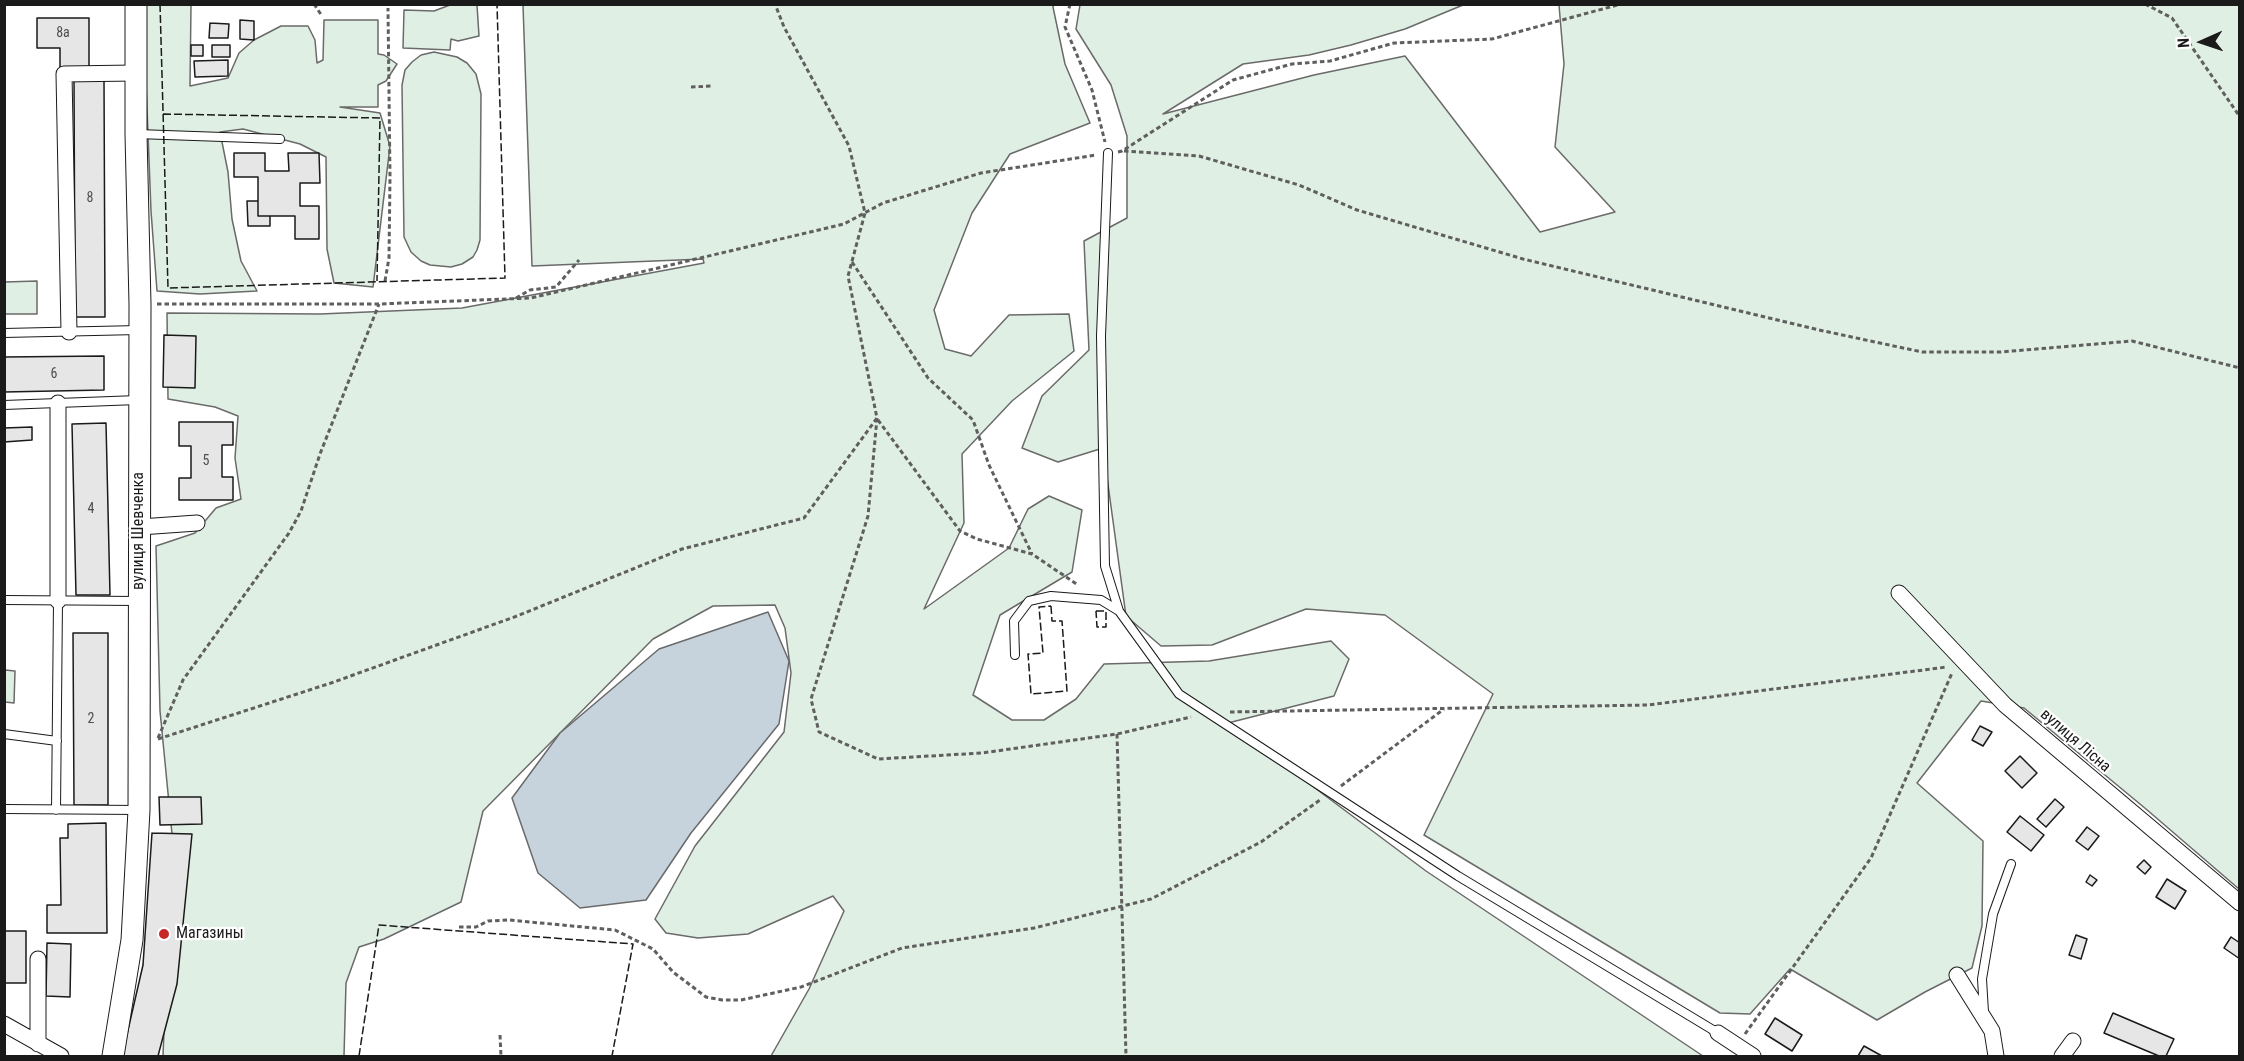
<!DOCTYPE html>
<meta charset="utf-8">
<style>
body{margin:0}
#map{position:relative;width:2244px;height:1061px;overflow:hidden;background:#fff;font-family:"Roboto Condensed",sans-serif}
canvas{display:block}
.frame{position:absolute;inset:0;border:6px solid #1a1a1a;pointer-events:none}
.north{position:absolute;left:2172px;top:12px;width:60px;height:60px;-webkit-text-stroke:4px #fff;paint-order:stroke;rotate:267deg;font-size:16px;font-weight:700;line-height:24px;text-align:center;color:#1a1a1a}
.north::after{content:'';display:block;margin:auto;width:21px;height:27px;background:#1a1a1a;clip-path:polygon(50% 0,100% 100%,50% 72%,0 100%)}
</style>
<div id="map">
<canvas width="2244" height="1061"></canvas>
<div class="frame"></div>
<div class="north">N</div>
</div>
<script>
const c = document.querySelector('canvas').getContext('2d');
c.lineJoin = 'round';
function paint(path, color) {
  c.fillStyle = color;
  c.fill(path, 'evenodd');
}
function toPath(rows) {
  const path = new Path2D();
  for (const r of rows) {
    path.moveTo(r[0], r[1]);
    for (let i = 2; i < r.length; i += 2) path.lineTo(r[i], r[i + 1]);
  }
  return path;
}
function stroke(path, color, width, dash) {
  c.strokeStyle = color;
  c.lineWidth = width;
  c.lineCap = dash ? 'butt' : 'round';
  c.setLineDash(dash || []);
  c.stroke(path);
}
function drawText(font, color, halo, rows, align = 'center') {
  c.font = font + ' "Roboto Condensed",sans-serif';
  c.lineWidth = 4.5;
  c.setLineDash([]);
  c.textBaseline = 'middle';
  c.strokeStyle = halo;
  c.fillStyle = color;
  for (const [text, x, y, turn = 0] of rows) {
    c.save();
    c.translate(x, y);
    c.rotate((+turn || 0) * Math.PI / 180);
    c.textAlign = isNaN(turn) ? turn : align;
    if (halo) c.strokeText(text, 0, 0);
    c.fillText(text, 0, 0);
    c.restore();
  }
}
const green = toPath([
 [143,5,191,5,190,86,228,78,239,53,254,40,281,26,308,26,315,40,317,63,323,60,324,20,378,20,378,54,384,55,397,64,386,81,378,85,378,107,340,107,380,113,390,146,373,287,334,283,327,249,326,157,300,144,243,129,220,132,228,172,232,219,241,261,257,291,200,294,157,291,151,211,143,5],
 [450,5,477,5,479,36,458,41,451,39,450,50,403,48,404,10,434,11,450,5],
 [523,5,1054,5,1053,7,1065,64,1090,123,1010,154,972,213,934,310,945,349,971,356,1009,315,1069,314,1074,351,1012,401,962,454,964,523,924,609,1009,548,1028,509,1049,496,1082,510,1072,572,1000,615,973,695,1012,720,1044,720,1076,699,1104,664,1209,661,1331,641,1349,659,1334,696,1228,723,1426,871,1703,1056,771,1056,809,989,844,911,833,896,748,934,698,938,666,933,655,919,695,846,784,732,791,673,785,628,775,605,713,606,653,639,483,811,461,902,384,939,359,947,346,983,344,1056,163,1056,168,929,176,875,160,711,156,546,195,533,216,508,241,499,235,458,238,416,215,407,168,399,167,313,320,314,462,308,704,263,703,259,532,266,523,5],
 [1080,5,1463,5,1405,29,1351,45,1309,55,1243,64,1163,114,1314,75,1405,56,1540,232,1615,212,1555,147,1564,64,1559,5,2239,5,2239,889,2146,809,2024,708,1981,701,1917,783,1983,841,1982,926,1972,968,1925,992,1877,1020,1790,969,1750,1014,1720,1013,1424,835,1493,694,1385,615,1306,609,1212,645,1161,646,1126,616,1103,448,1058,462,1022,448,1042,396,1089,350,1084,241,1127,218,1127,136,1111,85,1076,29,1080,5],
 [434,52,457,57,467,63,476,74,481,94,480,240,477,250,473,257,462,264,451,267,430,265,421,261,411,252,404,237,402,85,405,70,412,62,421,55,434,52],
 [37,281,37,314,5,314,5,282,37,281],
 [5,670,15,671,14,703,5,702,5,670]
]);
const water = toPath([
 [768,612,789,661,779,724,691,833,646,900,580,908,538,873,512,798,560,733,659,649,768,612]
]);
const building = toPath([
 [37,18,89,18,89,67,60,67,60,48,37,48,37,18],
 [240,20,254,21,254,40,240,39,240,20],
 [210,23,229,24,228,38,209,38,210,23],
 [191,45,203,45,203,56,191,56,191,45],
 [212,45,230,45,230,57,212,57,212,45],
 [228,60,228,76,195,77,194,61,228,60],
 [74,78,104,78,105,317,75,317,74,78],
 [234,153,265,153,265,171,289,171,288,153,319,153,320,183,300,183,300,206,319,206,319,239,295,239,295,216,258,216,258,177,234,177,234,153],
 [247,201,258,201,258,216,270,216,270,226,248,226,247,201],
 [164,335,196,336,195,388,163,387,164,335],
 [104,356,104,390,4,392,4,357,104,356],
 [179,422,233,422,233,445,222,445,222,477,233,477,233,500,179,500,179,478,191,478,191,446,179,446,179,422],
 [106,423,110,595,76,595,72,424,106,423],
 [32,427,32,440,4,442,4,428,32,427],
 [73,633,108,633,108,805,74,805,73,633],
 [1980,726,1992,732,1983,746,1972,740,1980,726],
 [2020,756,2037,773,2022,788,2005,771,2020,756],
 [159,797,201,797,202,824,160,825,159,797],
 [2055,799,2064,807,2046,827,2037,819,2055,799],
 [2020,816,2044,835,2031,851,2007,832,2020,816],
 [106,823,107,933,47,933,47,905,61,905,60,838,68,838,68,824,106,823],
 [2087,827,2099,836,2088,850,2076,841,2087,827],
 [152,833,192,834,177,984,158,1056,122,1056,143,965,152,833],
 [2144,860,2151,867,2145,874,2137,867,2144,860],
 [2090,875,2097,880,2092,886,2086,882,2090,875],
 [2167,879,2186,891,2175,909,2156,897,2167,879],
 [4,931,26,931,26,983,4,983,4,931],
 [2076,935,2087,939,2081,959,2069,955,2076,935],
 [2231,937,2240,943,2240,959,2224,948,2231,937],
 [47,943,71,944,70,997,46,996,47,943],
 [2113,1013,2174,1039,2166,1056,2159,1056,2104,1033,2113,1013],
 [1775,1018,1802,1035,1792,1051,1765,1034,1775,1018],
 [1864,1046,1882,1056,1858,1056,1864,1046]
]);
const path = toPath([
 [314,4,322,16],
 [1070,4,1065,27,1092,90,1105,142],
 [2145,4,2172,18,2240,117],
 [691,87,711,86],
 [1124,151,1199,156,1299,185,1357,210,1523,259,1819,330,1922,352,2001,352,2132,341,2240,368],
 [1118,152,1122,151,1233,80,1292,64,1330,61,1394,43,1492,39,1621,4],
 [852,262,928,378,973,420,989,465,1032,554],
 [385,281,389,258,390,177,388,8],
 [516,298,530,290,556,287,579,260],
 [157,304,379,304,531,298,844,224,883,203,981,173,1096,155],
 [877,418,868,516,811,699,819,732,878,759,982,753,1117,734,1191,717],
 [878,420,960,531,977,539,1032,554,1078,585],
 [1230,712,1648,705,1947,667],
 [1117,734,1126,1056],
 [158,738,183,680,289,533,301,511,320,454,379,304],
 [158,739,331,683,517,616,682,549,804,518,877,418,848,276,865,213,849,146,784,27,775,4],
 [1341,786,1444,709],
 [459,927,476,927,488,921,509,920,615,930,653,949,673,972,706,997,722,1000,741,1000,801,987,902,948,1034,928,1151,899,1261,842,1320,800],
 [1745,1034,1871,858,1952,673],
 [500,1035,501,1056]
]);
const lane = toPath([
 [137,134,280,139],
 [4,333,139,330],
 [4,405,138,400],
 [4,600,138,601],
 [1119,611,1179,694,1458,876,1718,1033],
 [1015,655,1014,621,1029,601,1051,596,1101,600,1119,611,1105,566,1101,336,1108,153],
 [4,734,57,741],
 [4,809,138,810],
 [56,810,58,601],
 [1984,1012,1982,979,1993,914,2011,864]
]);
const street = toPath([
 [69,332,64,74,135,73],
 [58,403,58,601],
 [140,527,197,523],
 [1899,593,2005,705,2240,903],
 [38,959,38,1044],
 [1957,975,1992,1031,1996,1056],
 [4,1024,61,1056],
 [1718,1033,1753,1056],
 [2062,1056,2073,1041]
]);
const secondary = toPath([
 [113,1056,132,940,139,810,140,304,136,134,136,4]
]);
const fence = toPath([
 [160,4,168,288,505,278,497,4],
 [163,114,380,118,377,281],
 [1051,606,1052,621,1062,621,1067,691,1031,694,1028,654,1043,653,1039,607,1051,606],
 [1096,611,1106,611,1106,627,1097,627,1096,611],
 [359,1056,379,925,633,944,612,1056]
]);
const markers = [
 [164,934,6,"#c62828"]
];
const numberNames = [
 ["8а",63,33],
 ["8",90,198],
 ["6",54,374],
 ["5",206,461],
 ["4",91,509],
 ["2",91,719]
];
const streetNames = [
 ["вулиця Шевченка",139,531,-90],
 ["вулиця Лісна",2075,741,41]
];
const poiNames = [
 ["Магазины",176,934]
];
paint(green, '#e0efe3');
stroke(green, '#6a6a6a', 1.5);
paint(water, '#c6d2dc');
stroke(water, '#6a6a6a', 1.5);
paint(building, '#e6e6e6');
stroke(building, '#1a1a1a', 1.5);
stroke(lane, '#1a1a1a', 10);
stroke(street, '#1a1a1a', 17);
stroke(secondary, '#1a1a1a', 23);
stroke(path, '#5f5f5f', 3, [4.5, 3]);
stroke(lane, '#fff', 8);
stroke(street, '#fff', 15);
stroke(secondary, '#fff', 21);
stroke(fence, '#1a1a1a', 1.5, [8, 3]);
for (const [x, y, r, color] of markers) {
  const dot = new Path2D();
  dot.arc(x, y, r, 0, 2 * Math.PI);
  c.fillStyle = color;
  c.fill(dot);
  stroke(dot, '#fff', 2);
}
drawText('14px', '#4d4d4d', null, numberNames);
drawText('16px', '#1a1a1a', '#fff', streetNames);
drawText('16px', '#1a1a1a', '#fff', poiNames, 'left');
</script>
